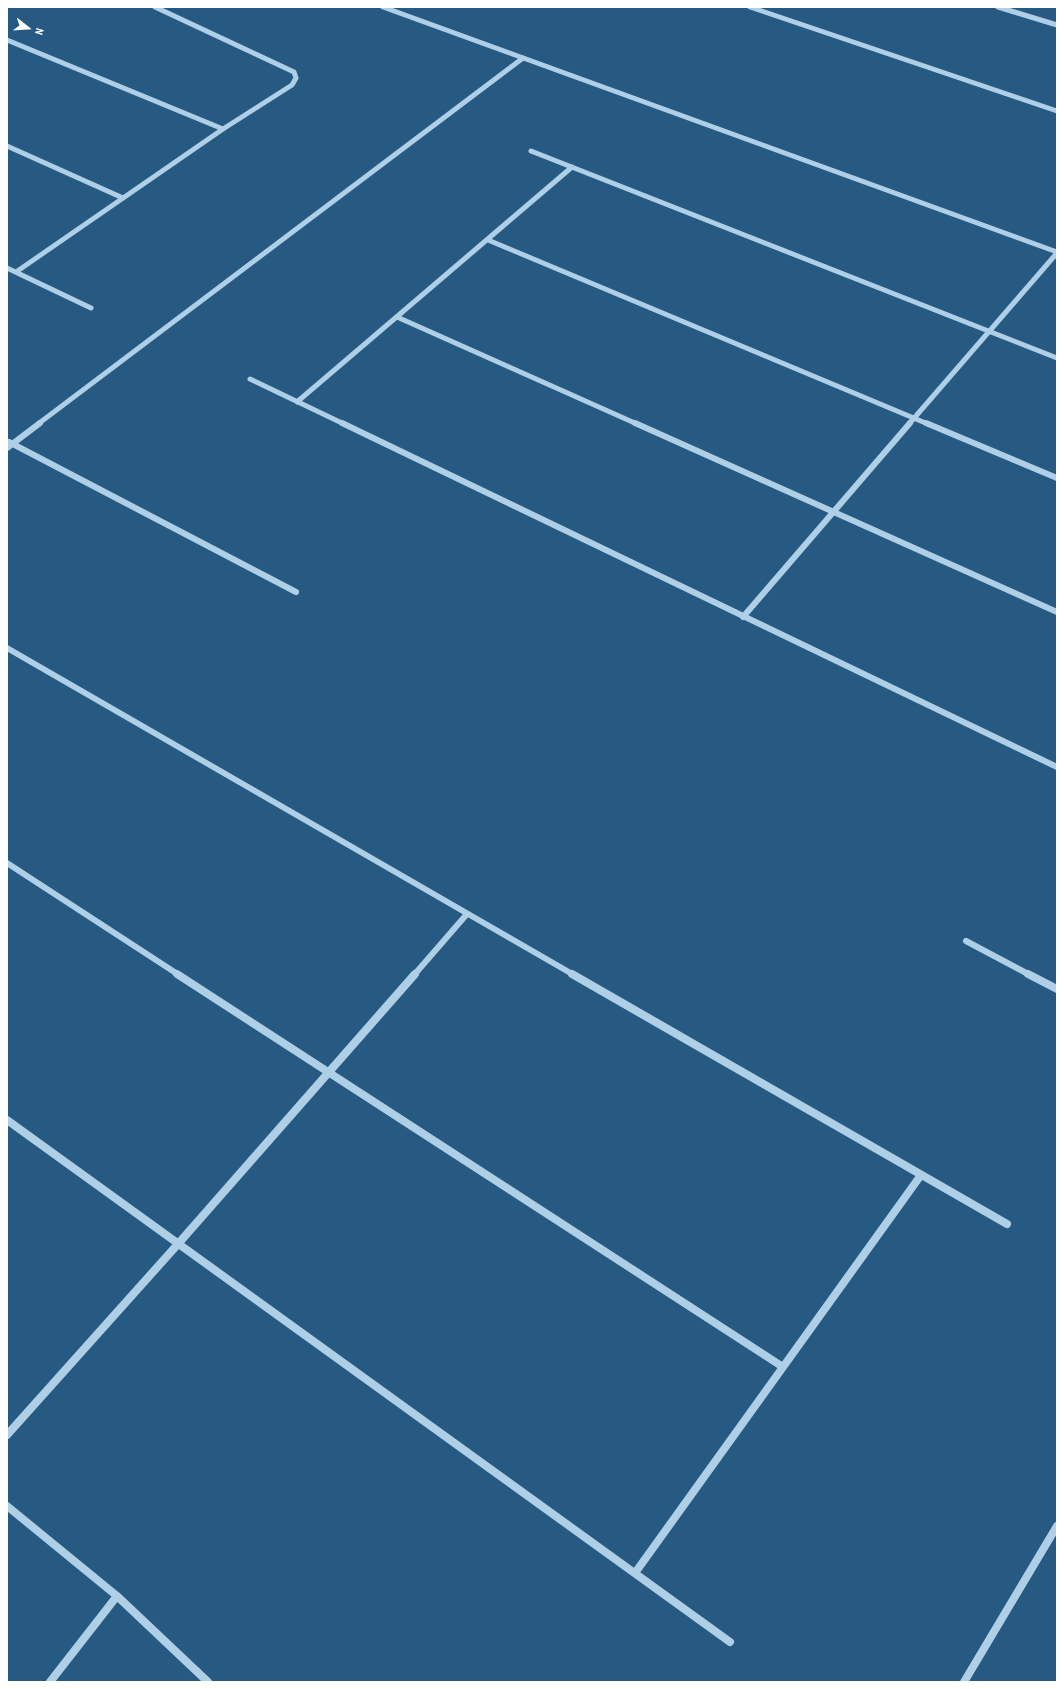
<!DOCTYPE html>
<style>
body{margin:0}
#map{position:relative;width:1064px;height:1689px;overflow:hidden;background:#265a83;font-family:"PT Sans Narrow",sans-serif}
canvas{display:block}
.frame{position:absolute;inset:0;border:8px solid #fff;pointer-events:none}
.north{position:absolute;left:8px;top:8px;width:40px;height:40px;-webkit-text-stroke:3px #265a83;paint-order:stroke;rotate:107deg;font-size:11px;font-weight:700;line-height:16px;text-align:center;color:#fff}
.north::after{content:'';display:block;margin:auto;width:14px;height:18px;background:#fff;clip-path:polygon(50% 0,100% 100%,50% 72%,0 100%)}
</style>
<div id="map">
<canvas width="1064" height="1689"></canvas>
<div class="frame"></div>
<div class="north">N</div>
</div>
<script>
const c = document.querySelector('canvas').getContext('2d');
c.lineJoin = 'round';
function toPath(rows) {
  const path = new Path2D();
  for (const r of rows) {
    path.moveTo(r[0], r[1]);
    for (let i = 2; i < r.length; i += 2) path.lineTo(r[i], r[i + 1]);
  }
  return path;
}
function stroke(path, color, width, dash) {
  c.strokeStyle = color;
  c.lineWidth = width;
  c.lineCap = dash ? 'butt' : 'round';
  c.setLineDash(dash || []);
  c.stroke(path);
}
const minorFar2 = toPath([
 [383,7,1057,252],
 [750,7,1057,111],
 [998,7,1057,25],
 [7,40,223,129],
 [7,146,123,198],
 [531,151,1057,358],
 [488,240,928,424],
 [7,268,91,308],
 [16,272,223,129,292,85,296,78,294,72,155,7],
 [397,317,637,424],
 [250,379,344,424],
 [297,402,572,167],
 [38,424,523,58],
 [909,424,1057,253]
]);
const minorFar1 = toPath([
 [342,423,1057,767],
 [635,423,1057,612],
 [926,423,1057,478],
 [9,442,296,592],
 [7,448,40,423],
 [743,617,910,423],
 [7,648,574,975],
 [7,863,179,975],
 [966,941,1030,975],
 [414,975,467,914]
]);
const minor = toPath([
 [177,974,783,1367],
 [572,974,1007,1224],
 [1028,974,1057,989],
 [7,1120,730,1642],
 [7,1435,178,1244,415,974],
 [7,1506,117,1596,208,1682],
 [635,1573,921,1175],
 [50,1682,117,1596],
 [964,1682,1057,1526]
]);
stroke(minorFar2, '#afcfe7', 5);
stroke(minorFar1, '#afcfe7', 6);
stroke(minor, '#afcfe7', 8);
</script>
